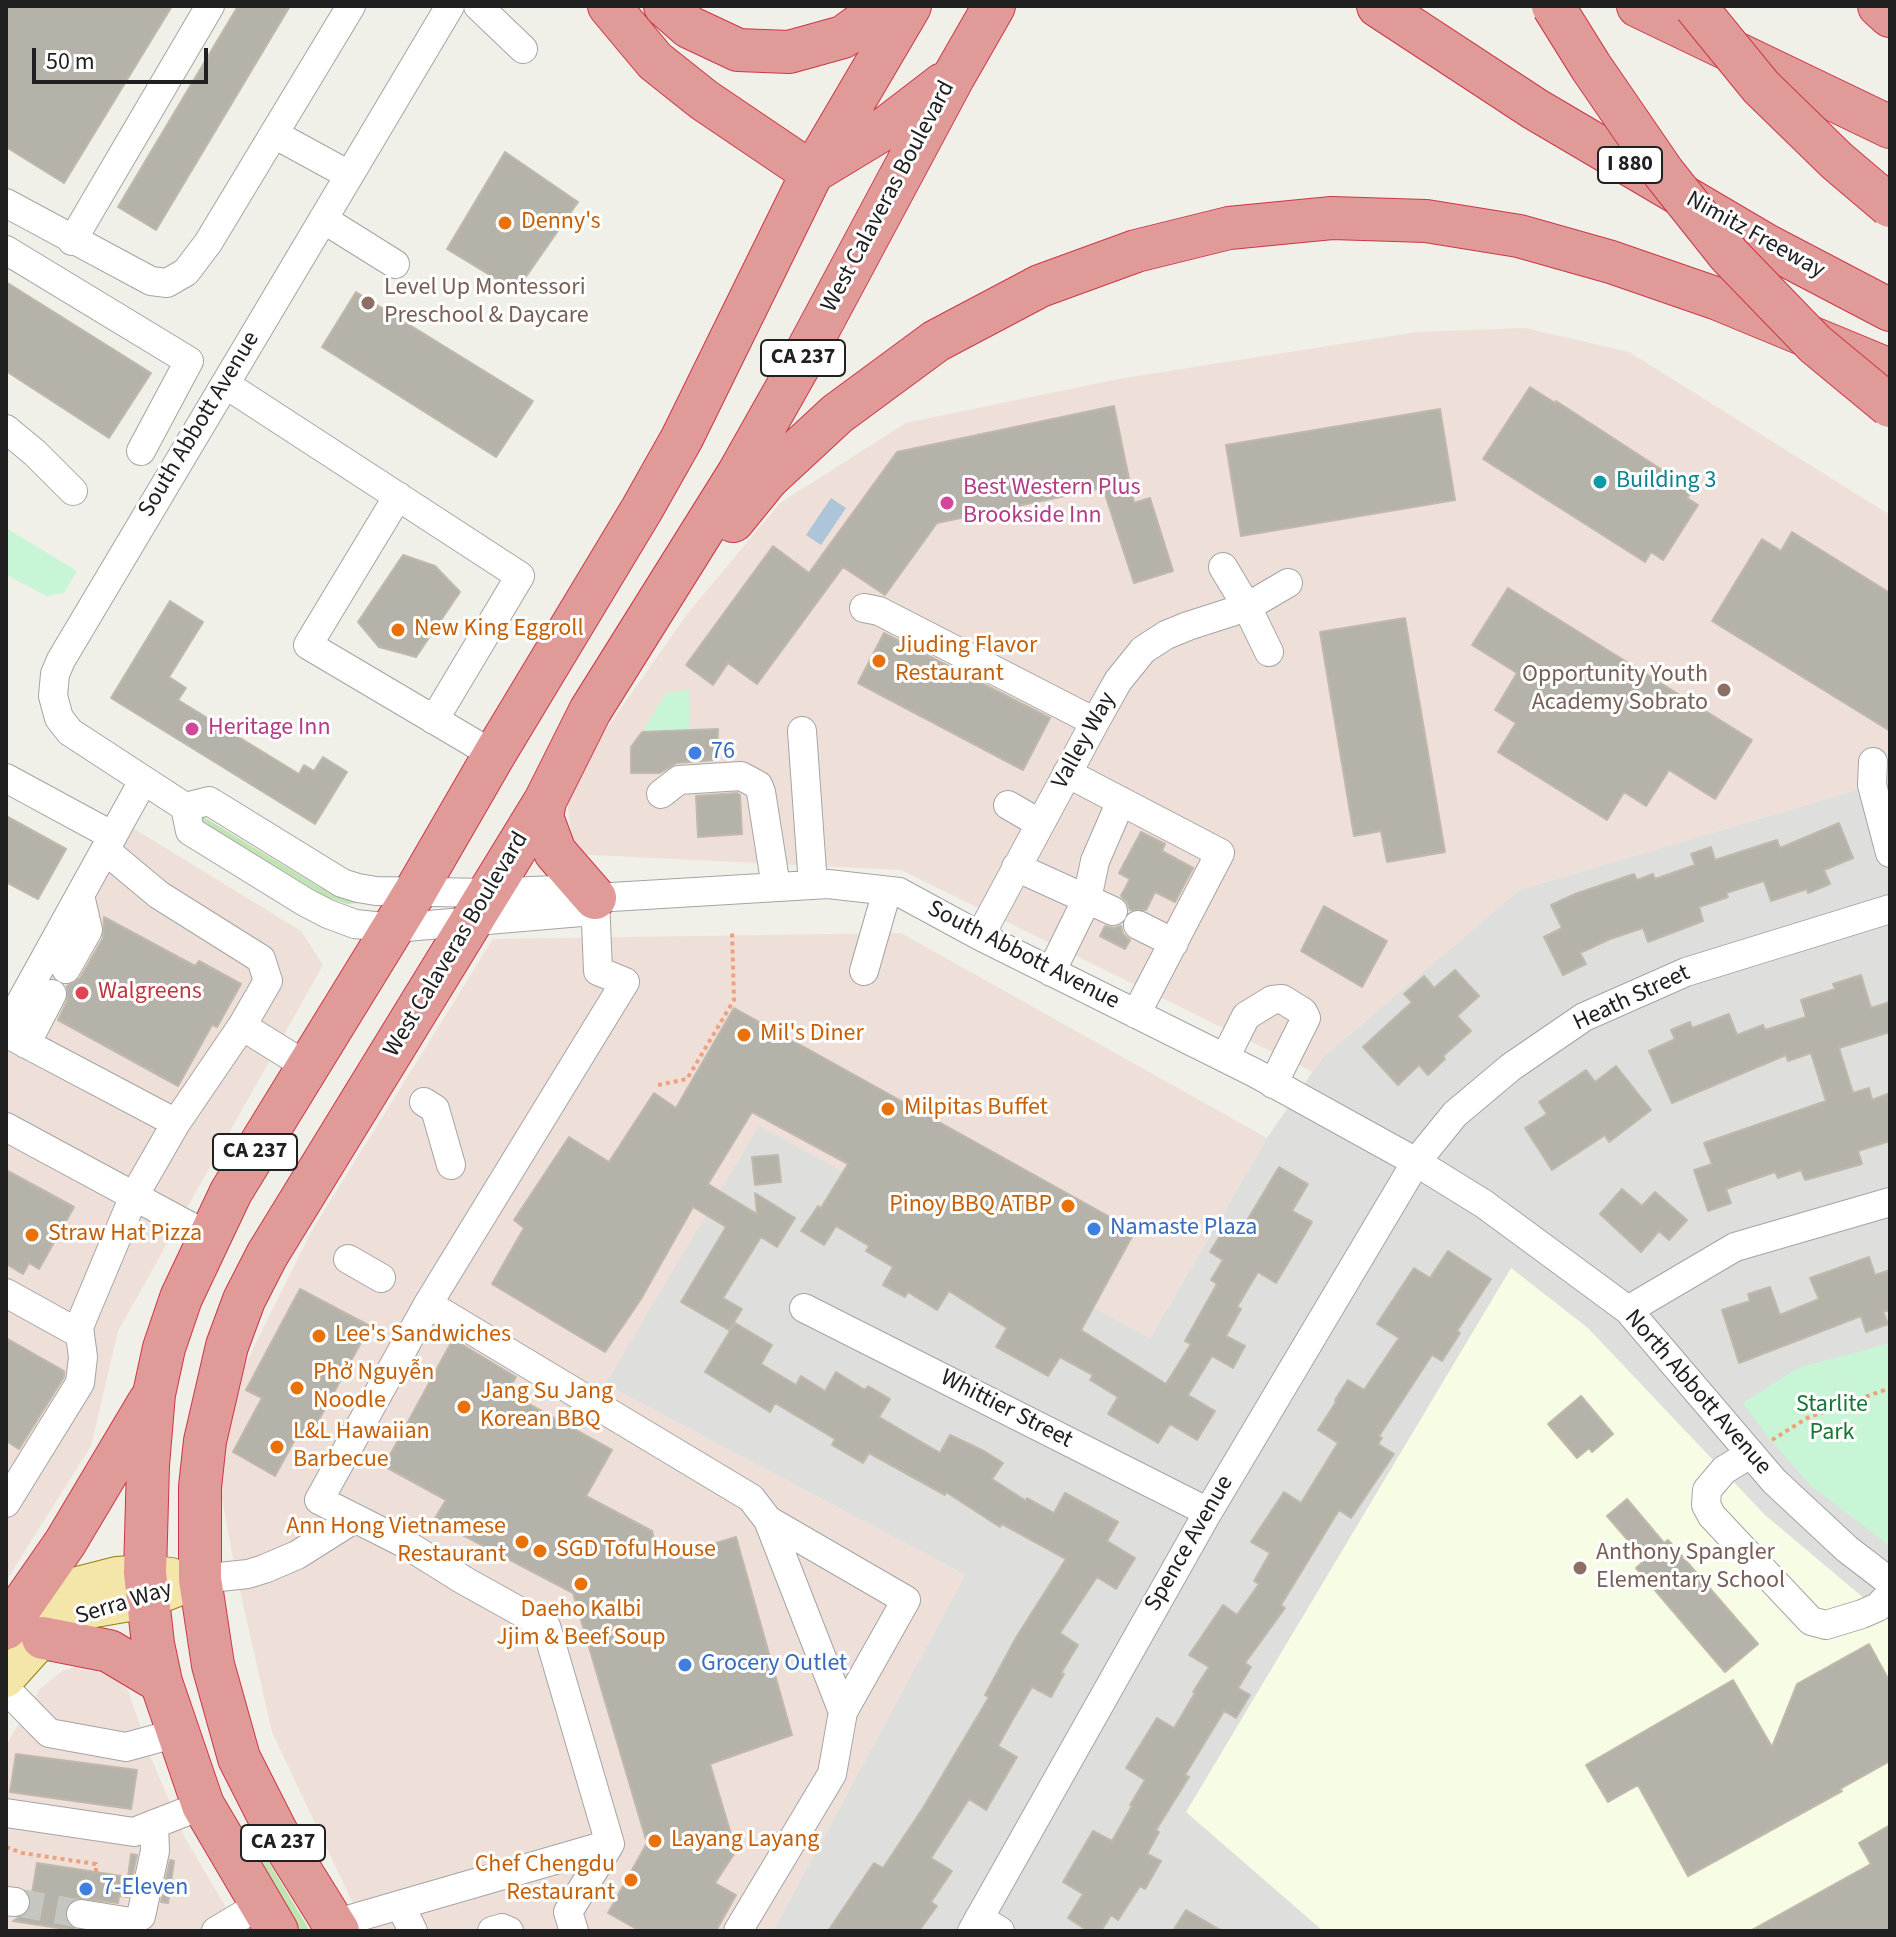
<!DOCTYPE html>
<meta charset="utf-8">
<style>
body{margin:0}
#map{position:relative;width:1896px;height:1937px;overflow:hidden;background:#f0efe8;font-family:"Source Sans 3",sans-serif}
canvas{display:block}
.frame{position:absolute;inset:0;border:8px solid #202020;pointer-events:none}
.scale{position:absolute;left:32px;top:48px;width:176px;height:36px;box-sizing:border-box;border:4px solid #202020;border-top:0;padding-left:10px;font-size:24px;line-height:28px;white-space:nowrap;color:#202020;-webkit-text-stroke:6px #fff;paint-order:stroke}
</style>
<div id="map">
<canvas width="1896" height="1937"></canvas>
<div class="frame"></div>
<div class="scale">50 m</div>
</div>
<script>
const c = document.querySelector('canvas').getContext('2d');
c.lineJoin = 'round';
function paint(path, color) {
  c.fillStyle = color;
  c.fill(path, 'evenodd');
}
function toPath(rows) {
  const path = new Path2D();
  for (const r of rows) {
    path.moveTo(r[0], r[1]);
    for (let i = 2; i < r.length; i += 2) path.lineTo(r[i], r[i + 1]);
  }
  return path;
}
function stroke(path, color, width, dash) {
  c.strokeStyle = color;
  c.lineWidth = width;
  c.lineCap = dash ? 'butt' : 'round';
  c.setLineDash(dash || []);
  c.stroke(path);
}
function drawText(font, color, halo, rows, align = 'center') {
  c.font = font + ' "Source Sans 3",sans-serif';
  c.lineWidth = 6;
  c.setLineDash([]);
  c.textBaseline = 'middle';
  c.strokeStyle = halo;
  c.fillStyle = color;
  for (const [text, x, y, turn = 0] of rows) {
    c.save();
    c.translate(x, y);
    c.rotate((+turn || 0) * Math.PI / 180);
    c.textAlign = isNaN(turn) ? turn : align;
    if (halo) c.strokeText(text, 0, 0);
    c.fillText(text, 0, 0);
    c.restore();
  }
}
const residential = toPath([
 [1890,780,1890,1931,773,1931,965,1575,605,1384,759,1125,1150,1338,1267,1138,1323,1057,1519,890]
]);
const commercial = toPath([
 [1525,328,1629,352,1890,515,1890,780,1519,890,1323,1057,1313,1072,901,870,573,854,566,786,688,613,780,503,906,423,1118,379,1417,332],
 [118,819,301,931,323,965,118,1331,91,1446,6,1581,6,1015],
 [901,933,1267,1138,1150,1338,759,1126,605,1384,965,1575,773,1931,366,1931,272,1732,234,1564,216,1467,233,1389,311,1232,493,939],
 [79,1666,103,1670,128,1690,151,1758,185,1838,240,1931,6,1931,6,1745,40,1689,62,1671]
]);
const education = toPath([
 [1511,1268,1588,1328,1765,1515,1890,1620,1890,1931,1323,1931,1186,1812]
]);
const grass = toPath([
 [197,813,321,888,359,903,347,904,326,897,193,816],
 [174,1659,225,1805,264,1854,310,1931,301,1931,280,1906,228,1825]
]);
const park = toPath([
 [6,528,77,571,64,593,47,596,6,575],
 [689,690,690,730,642,732,666,693],
 [1890,1343,1890,1546,1812,1487,1768,1437,1743,1403,1798,1368]
]);
const water = toPath([
 [831,498,846,508,821,545,806,535]
]);
const building = toPath([
 [6,6,172,6,64,183,6,147,6,6],
 [238,6,290,6,156,230,118,207,238,6],
 [505,152,578,202,516,291,447,249,505,152],
 [6,282,151,373,109,438,6,371,6,282],
 [356,292,533,401,496,457,322,347,356,292],
 [1530,387,1555,403,1556,401,1693,490,1687,498,1698,505,1663,560,1651,552,1645,562,1483,459,1530,387],
 [1114,406,1134,503,1150,498,1173,571,1134,583,1103,488,937,523,885,595,843,567,757,684,728,663,713,685,686,665,773,546,809,573,897,452,1114,406],
 [1440,409,1455,500,1241,536,1226,445,1440,409],
 [1792,532,1890,593,1890,731,1712,621,1762,539,1781,551,1792,532],
 [403,555,435,566,460,592,416,657,379,647,358,622,403,555],
 [1508,588,1752,740,1715,799,1669,770,1646,806,1624,792,1607,820,1498,752,1516,723,1495,710,1517,673,1472,645,1508,588],
 [170,601,203,622,169,677,186,688,178,700,299,774,304,765,314,771,323,757,347,772,315,824,111,698,170,601],
 [1405,618,1445,852,1387,862,1381,831,1354,836,1320,632,1405,618],
 [884,633,1050,718,1023,770,858,683,884,633],
 [718,729,717,760,677,763,660,773,631,773,631,747,642,732,718,729],
 [737,793,740,795,742,834,698,837,696,796,737,793],
 [6,816,66,849,38,899,6,882,6,816],
 [1839,823,1853,858,1824,870,1830,884,1808,893,1807,889,1771,901,1764,881,1726,893,1728,897,1699,907,1703,921,1648,942,1643,928,1610,939,1580,953,1586,964,1563,975,1544,937,1562,928,1551,905,1575,894,1634,874,1637,880,1653,874,1655,879,1695,865,1691,854,1711,847,1715,860,1777,840,1780,848,1839,823],
 [1141,832,1165,844,1162,851,1193,868,1175,902,1155,892,1146,910,1130,910,1127,902,1121,896,1130,879,1119,873,1141,832],
 [1324,906,1387,941,1362,987,1301,951,1324,906],
 [104,917,195,966,199,961,241,984,217,1027,212,1025,178,1086,58,1020,67,1001,67,986,80,978,103,938,104,917],
 [1105,926,1114,928,1121,926,1123,934,1130,940,1125,949,1100,936,1105,926],
 [1455,970,1479,996,1457,1016,1471,1031,1443,1056,1445,1059,1428,1075,1419,1065,1398,1085,1363,1047,1412,1002,1404,994,1424,976,1434,988,1455,970],
 [1861,975,1871,1008,1890,1002,1890,1032,1839,1048,1853,1093,1869,1088,1872,1100,1890,1093,1890,1141,1858,1151,1862,1164,1805,1180,1801,1170,1778,1178,1775,1172,1726,1189,1731,1203,1708,1211,1694,1170,1712,1164,1704,1143,1826,1101,1811,1053,1788,1061,1786,1055,1672,1103,1649,1051,1675,1039,1671,1030,1690,1022,1692,1028,1729,1014,1737,1035,1763,1025,1765,1030,1806,1017,1801,1000,1835,989,1833,984,1861,975],
 [734,1008,1135,1231,1081,1330,1166,1384,1191,1344,1185,1341,1217,1284,1211,1280,1223,1260,1210,1252,1226,1226,1239,1234,1279,1167,1308,1184,1292,1211,1312,1222,1288,1263,1276,1283,1258,1272,1237,1307,1241,1309,1226,1336,1245,1346,1233,1368,1212,1356,1188,1395,1215,1411,1197,1440,1170,1424,1158,1443,1108,1414,1118,1397,1090,1380,1093,1375,1060,1357,1048,1376,996,1347,1007,1328,949,1291,937,1310,908,1292,905,1297,883,1285,893,1267,866,1251,869,1246,836,1226,824,1245,801,1231,818,1206,821,1208,848,1164,752,1112,708,1184,757,1214,755,1193,795,1218,777,1247,761,1237,723,1298,742,1309,729,1330,681,1302,726,1227,693,1207,641,1299,605,1352,492,1284,524,1228,514,1220,569,1137,609,1162,654,1093,676,1108,734,1008],
 [1616,1066,1651,1110,1609,1142,1605,1135,1552,1170,1525,1128,1547,1114,1539,1102,1586,1070,1595,1082,1616,1066],
 [778,1155,781,1182,755,1185,752,1157,778,1155],
 [6,1170,74,1207,39,1269,29,1263,23,1274,6,1264,6,1170],
 [1622,1189,1642,1206,1655,1192,1687,1220,1669,1240,1659,1231,1641,1252,1600,1214,1622,1189],
 [1448,1251,1491,1279,1457,1331,1460,1333,1442,1361,1432,1355,1379,1436,1382,1438,1378,1444,1394,1454,1351,1518,1339,1510,1281,1605,1285,1608,1245,1663,1251,1667,1238,1688,1250,1695,1236,1718,1224,1711,1185,1775,1189,1777,1156,1830,1159,1832,1147,1854,1161,1861,1145,1889,1140,1886,1118,1920,1111,1915,1101,1931,1088,1931,1068,1918,1083,1894,1063,1882,1093,1831,1112,1841,1132,1806,1130,1805,1145,1780,1126,1768,1157,1718,1174,1728,1195,1693,1193,1692,1209,1667,1189,1655,1200,1639,1223,1605,1237,1615,1259,1584,1254,1581,1270,1553,1251,1542,1284,1492,1301,1503,1338,1443,1318,1430,1336,1402,1335,1400,1348,1380,1364,1390,1399,1338,1377,1324,1414,1268,1430,1278,1448,1251],
 [1869,1257,1875,1275,1890,1270,1890,1310,1883,1312,1888,1324,1866,1332,1861,1316,1739,1363,1722,1310,1750,1301,1748,1294,1770,1287,1780,1315,1819,1299,1810,1278,1869,1257],
 [300,1289,370,1326,309,1438,299,1432,275,1476,233,1452,262,1398,246,1390,300,1289],
 [735,1323,772,1345,761,1364,796,1385,801,1376,825,1391,836,1372,865,1390,868,1386,890,1399,879,1417,940,1453,950,1435,984,1451,1003,1463,992,1479,1026,1501,1027,1498,1054,1513,1065,1493,1118,1522,1107,1541,1135,1558,1116,1589,1097,1577,1060,1633,1078,1645,1061,1673,1064,1674,1051,1697,1032,1687,1013,1719,998,1746,1017,1757,986,1810,969,1799,931,1858,952,1871,931,1902,937,1906,919,1931,828,1931,874,1863,883,1868,923,1808,989,1697,985,1695,1017,1636,1066,1559,1002,1524,1000,1527,946,1492,945,1495,869,1453,863,1463,832,1445,835,1439,775,1403,770,1412,705,1372,735,1323],
 [6,1338,64,1371,64,1377,19,1449,6,1441,6,1338],
 [453,1339,516,1377,507,1392,612,1450,586,1496,652,1531,660,1560,736,1537,792,1735,710,1764,736,1851,715,1883,736,1895,716,1931,640,1931,608,1913,647,1843,573,1593,434,1520,446,1500,384,1466,453,1339],
 [1581,1396,1613,1434,1592,1452,1589,1448,1577,1458,1548,1424,1581,1396],
 [1627,1499,1664,1543,1668,1540,1758,1644,1725,1672,1636,1568,1645,1560,1607,1516,1627,1499],
 [1869,1644,1890,1682,1890,1761,1840,1789,1842,1791,1688,1876,1638,1785,1608,1802,1586,1765,1733,1680,1772,1747,1797,1684,1869,1644],
 [16,1754,137,1770,131,1809,10,1792,16,1754],
 [1890,1825,1890,1931,1750,1931,1871,1864,1859,1843,1890,1825],
 [131,1854,137,1855,128,1897,119,1896,118,1903,76,1898,67,1904,64,1912,66,1921,78,1931,13,1921,29,1911,37,1863,128,1877,131,1854],
 [170,1860,174,1861,168,1903,161,1902,170,1860],
 [1186,1910,1222,1931,1173,1931,1186,1910]
]);
const minorTunnel = toPath([
 [15,1902,81,1914]
]);
const path = toPath([
 [658,1085,687,1079,734,1000,732,930],
 [1772,1440,1807,1418,1890,1388],
 [6,1847,22,1853,96,1864,96,1872]
]);
const minor = toPath([
 [450,6,61,660,55,674,53,696,59,718,70,732,185,807,209,801,342,883,358,888,376,891,488,893,578,889,595,898,828,884,899,892,980,936,1255,1073,1416,1162,1484,1204,1628,1310,1774,1481,1847,1549,1890,1582],
 [478,6,523,49],
 [274,134,349,175],
 [6,203,151,281,167,283,186,272,208,243,351,6],
 [323,219,395,264],
 [72,241,210,6],
 [6,250,189,361,141,451],
 [225,384,520,576,434,720],
 [6,429,35,453,73,491],
 [398,496,308,645,494,755],
 [1223,567,1247,607,1269,652],
 [864,608,879,611,1095,722],
 [802,731,813,885],
 [1873,762,1872,785,1890,853],
 [1067,773,1220,853,1136,1014],
 [6,778,113,836],
 [661,794,679,780,741,776,758,785,761,792,776,887],
 [1008,805,1039,823],
 [185,807,190,831,305,902,328,914,355,924,394,928,581,912,595,898],
 [1016,867,1113,911],
 [1138,925,1174,943],
 [980,936,1095,722,1118,681,1143,650,1166,635,1188,626,1247,607,1288,583],
 [66,969,88,930,80,895],
 [864,971,887,891],
 [1051,972,1087,899,1095,861,1121,801],
 [242,1026,308,1067],
 [6,1029,143,781],
 [6,1033,176,1123],
 [26,1044,52,994],
 [1225,1058,1246,1016,1272,1000,1282,999,1303,1012,1306,1018,1273,1084],
 [424,1102,435,1109,451,1165],
 [6,1127,208,1236],
 [348,1259,381,1278],
 [6,1293,80,1334],
 [428,1304,751,1498,768,1520,906,1600,843,1712,832,1774,738,1931],
 [804,1308,1208,1512],
 [1628,1310,1735,1247,1890,1202],
 [1750,1454,1724,1470,1707,1490,1706,1505,1712,1516,1811,1621,1826,1625,1862,1614,1878,1607,1890,1594],
 [6,1503,80,1383,83,1357,79,1327,134,1196,176,1123,242,1026,268,981,261,959,159,895,105,850],
 [768,1520,843,1712],
 [200,1579,248,1574,264,1569,297,1555,354,1519],
 [6,1689,49,1733,126,1747,177,1733],
 [6,1813,134,1832,203,1805],
 [6,1901,15,1902],
 [400,1905,413,1931],
 [81,1914,131,1922,141,1916,155,1851,154,1824],
 [979,1918,1000,1931],
 [334,1924,610,1844],
 [216,1931,261,1904],
 [492,1931,502,1928,509,1931],
 [574,1931,568,1912,610,1844,546,1626,465,1581,404,1543,319,1500,428,1304,625,982,598,971,595,898],
 [972,1931,1208,1512,1416,1162,1455,1114,1511,1067,1584,1017,1686,972,1890,909]
]);
const major = toPath([
 [11,1625,59,1593,78,1585,117,1575,145,1573,171,1576],
 [6,1679,43,1638,69,1620,89,1610,147,1600,200,1579]
]);
const highway = toPath([
 [609,6,655,61,704,100,812,173],
 [665,6,689,27,738,50,789,52,843,37,886,6],
 [1378,6,1535,109,1766,245,1890,310],
 [1638,6,1890,127],
 [1879,6,1890,16],
 [816,170,887,127,943,84],
 [733,521,768,478,837,414,936,341,1040,286,1136,251,1229,228,1332,218,1426,221,1519,236,1611,262,1718,299,1890,370],
 [545,801,542,817,555,852,595,898],
 [6,1628,65,1543,149,1402],
 [43,1638,109,1651,161,1682],
 [277,1931,203,1805,161,1682,153,1644,145,1573,148,1465,154,1394,164,1348,181,1298,231,1192,415,892,494,755,642,509,682,438,812,173,910,6],
 [338,1931,276,1831,239,1758,213,1665,200,1579,200,1487,205,1441,227,1346,244,1300,267,1255,545,801,590,711,738,474,800,364,954,76,994,6]
]);
const highwayBridge = toPath([
 [1553,6,1591,67,1663,172,1729,255,1815,344,1890,406],
 [1695,6,1761,87,1837,161,1890,206]
]);
const markers = [
 [505,223,8,"#e8710a"],
 [368,303,8,"#8d6e63"],
 [1600,482,8,"#0f9aa8"],
 [947,503,8,"#d1479c"],
 [398,630,8,"#e8710a"],
 [879,661,8,"#e8710a"],
 [1724,690,8,"#8d6e63"],
 [192,729,8,"#d1479c"],
 [695,753,8,"#3f7fe0"],
 [82,993,8,"#e0444e"],
 [744,1035,8,"#e8710a"],
 [888,1109,8,"#e8710a"],
 [1068,1206,8,"#e8710a"],
 [1094,1229,8,"#3f7fe0"],
 [32,1235,8,"#e8710a"],
 [319,1336,8,"#e8710a"],
 [297,1388,8,"#e8710a"],
 [464,1407,8,"#e8710a"],
 [277,1447,8,"#e8710a"],
 [522,1542,8,"#e8710a"],
 [540,1551,8,"#e8710a"],
 [1580,1568,8,"#8d6e63"],
 [581,1584,8,"#e8710a"],
 [685,1665,8,"#3f7fe0"],
 [655,1841,8,"#e8710a"],
 [631,1880,8,"#e8710a"],
 [86,1889,8,"#3f7fe0"]
];
const shields = [
 [1630,165,64],
 [803,358,84],
 [255,1152,84],
 [283,1843,84]
];
const shieldNames = [
 ["I 880",1630,165],
 ["CA 237",803,358],
 ["CA 237",255,1152],
 ["CA 237",283,1843]
];
const streetNames = [
 ["West Calaveras Boulevard",889,197,-62],
 ["Nimitz Freeway",1755,236,29],
 ["South Abbott Avenue",200,425,-59],
 ["Valley Way",1085,741,-61],
 ["West Calaveras Boulevard",457,945,-59],
 ["South Abbott Avenue",1023,956,27],
 ["Heath Street",1632,999,-25],
 ["North Abbott Avenue",1697,1393,49],
 ["Whittier Street",1006,1410,27],
 ["Spence Avenue",1190,1544,-60],
 ["Serra Way",124,1604,-17]
];
const foodNames = [
 ["Denny's",521,223],
 ["New King Eggroll",414,630],
 ["Jiuding Flavor",895,647],
 ["Restaurant",895,675],
 ["Mil's Diner",760,1035],
 ["Milpitas Buffet",904,1109],
 ["Pinoy BBQ ATBP",1052,1206,"right"],
 ["Straw Hat Pizza",48,1235],
 ["Lee's Sandwiches",335,1336],
 ["Phở Nguyễn",313,1374],
 ["Noodle",313,1402],
 ["Jang Su Jang",480,1393],
 ["Korean BBQ",480,1421],
 ["L&L Hawaiian",293,1433],
 ["Barbecue",293,1461],
 ["Ann Hong Vietnamese",506,1528,"right"],
 ["Restaurant",506,1556,"right"],
 ["SGD Tofu House",556,1551],
 ["Daeho Kalbi",581,1611,"center"],
 ["Jjim & Beef Soup",581,1639,"center"],
 ["Layang Layang",671,1841],
 ["Chef Chengdu",615,1866,"right"],
 ["Restaurant",615,1894,"right"]
];
const educationNames = [
 ["Level Up Montessori",384,289],
 ["Preschool & Daycare",384,317],
 ["Opportunity Youth",1708,676,"right"],
 ["Academy Sobrato",1708,704,"right"],
 ["Anthony Spangler",1596,1554],
 ["Elementary School",1596,1582]
];
const cultureNames = [
 ["Building 3",1616,482]
];
const hotelNames = [
 ["Best Western Plus",963,489],
 ["Brookside Inn",963,517],
 ["Heritage Inn",208,729]
];
const shopNames = [
 ["76",711,753],
 ["Namaste Plaza",1110,1229],
 ["Grocery Outlet",701,1665],
 ["7-Eleven",102,1889]
];
const healthNames = [
 ["Walgreens",98,993]
];
const parkNames = [
 ["Starlite",1832,1406],
 ["Park",1832,1434]
];
paint(residential, '#dededd');
paint(commercial, '#efdfd9');
paint(education, '#f7fce4');
paint(grass, '#c0e5b3');
paint(park, '#c9f5d7');
paint(water, '#acc5d9');
paint(building, '#b5b2aa');
stroke(building, '#c0b9ab', 2);
stroke(minorTunnel, '#c6c6c0', 28, [28, 14]);
stroke(minor, '#a4a4a4', 30);
stroke(major, '#8f820e', 38);
stroke(highway, '#cc3748', 44);
stroke(path, '#eea17b', 4, [4, 4]);
stroke(minor, '#fff', 28);
stroke(major, '#f4e5a9', 36);
stroke(highway, '#e09a97', 42);
stroke(highwayBridge, '#cc3748', 44, []);
stroke(highwayBridge, '#e09a97', 42);
for (const [x, y, r, color] of markers) {
  const dot = new Path2D();
  dot.arc(x, y, r, 0, 2 * Math.PI);
  c.fillStyle = color;
  c.fill(dot);
  stroke(dot, '#fff', 3);
}
for (const [x, y, w] of shields) {
  const box = new Path2D();
  box.roundRect(x - w / 2, y - 18, w, 36, 6);
  c.fillStyle = '#fff';
  c.fill(box);
  stroke(box, '#202020', 2);
}
drawText('bold 22px', '#202020', null, shieldNames);
drawText('24px', '#202020', '#fff', streetNames);
drawText('24px', '#c56008', '#fff', foodNames, 'left');
drawText('24px', '#785e54', '#fff', educationNames, 'left');
drawText('24px', '#0d838f', '#fff', cultureNames, 'left');
drawText('24px', '#b23c85', '#fff', hotelNames, 'left');
drawText('24px', '#366cbe', '#fff', shopNames, 'left');
drawText('24px', '#be3a42', '#fff', healthNames, 'left');
drawText('24px', '#167734', '#fff', parkNames);
</script>
